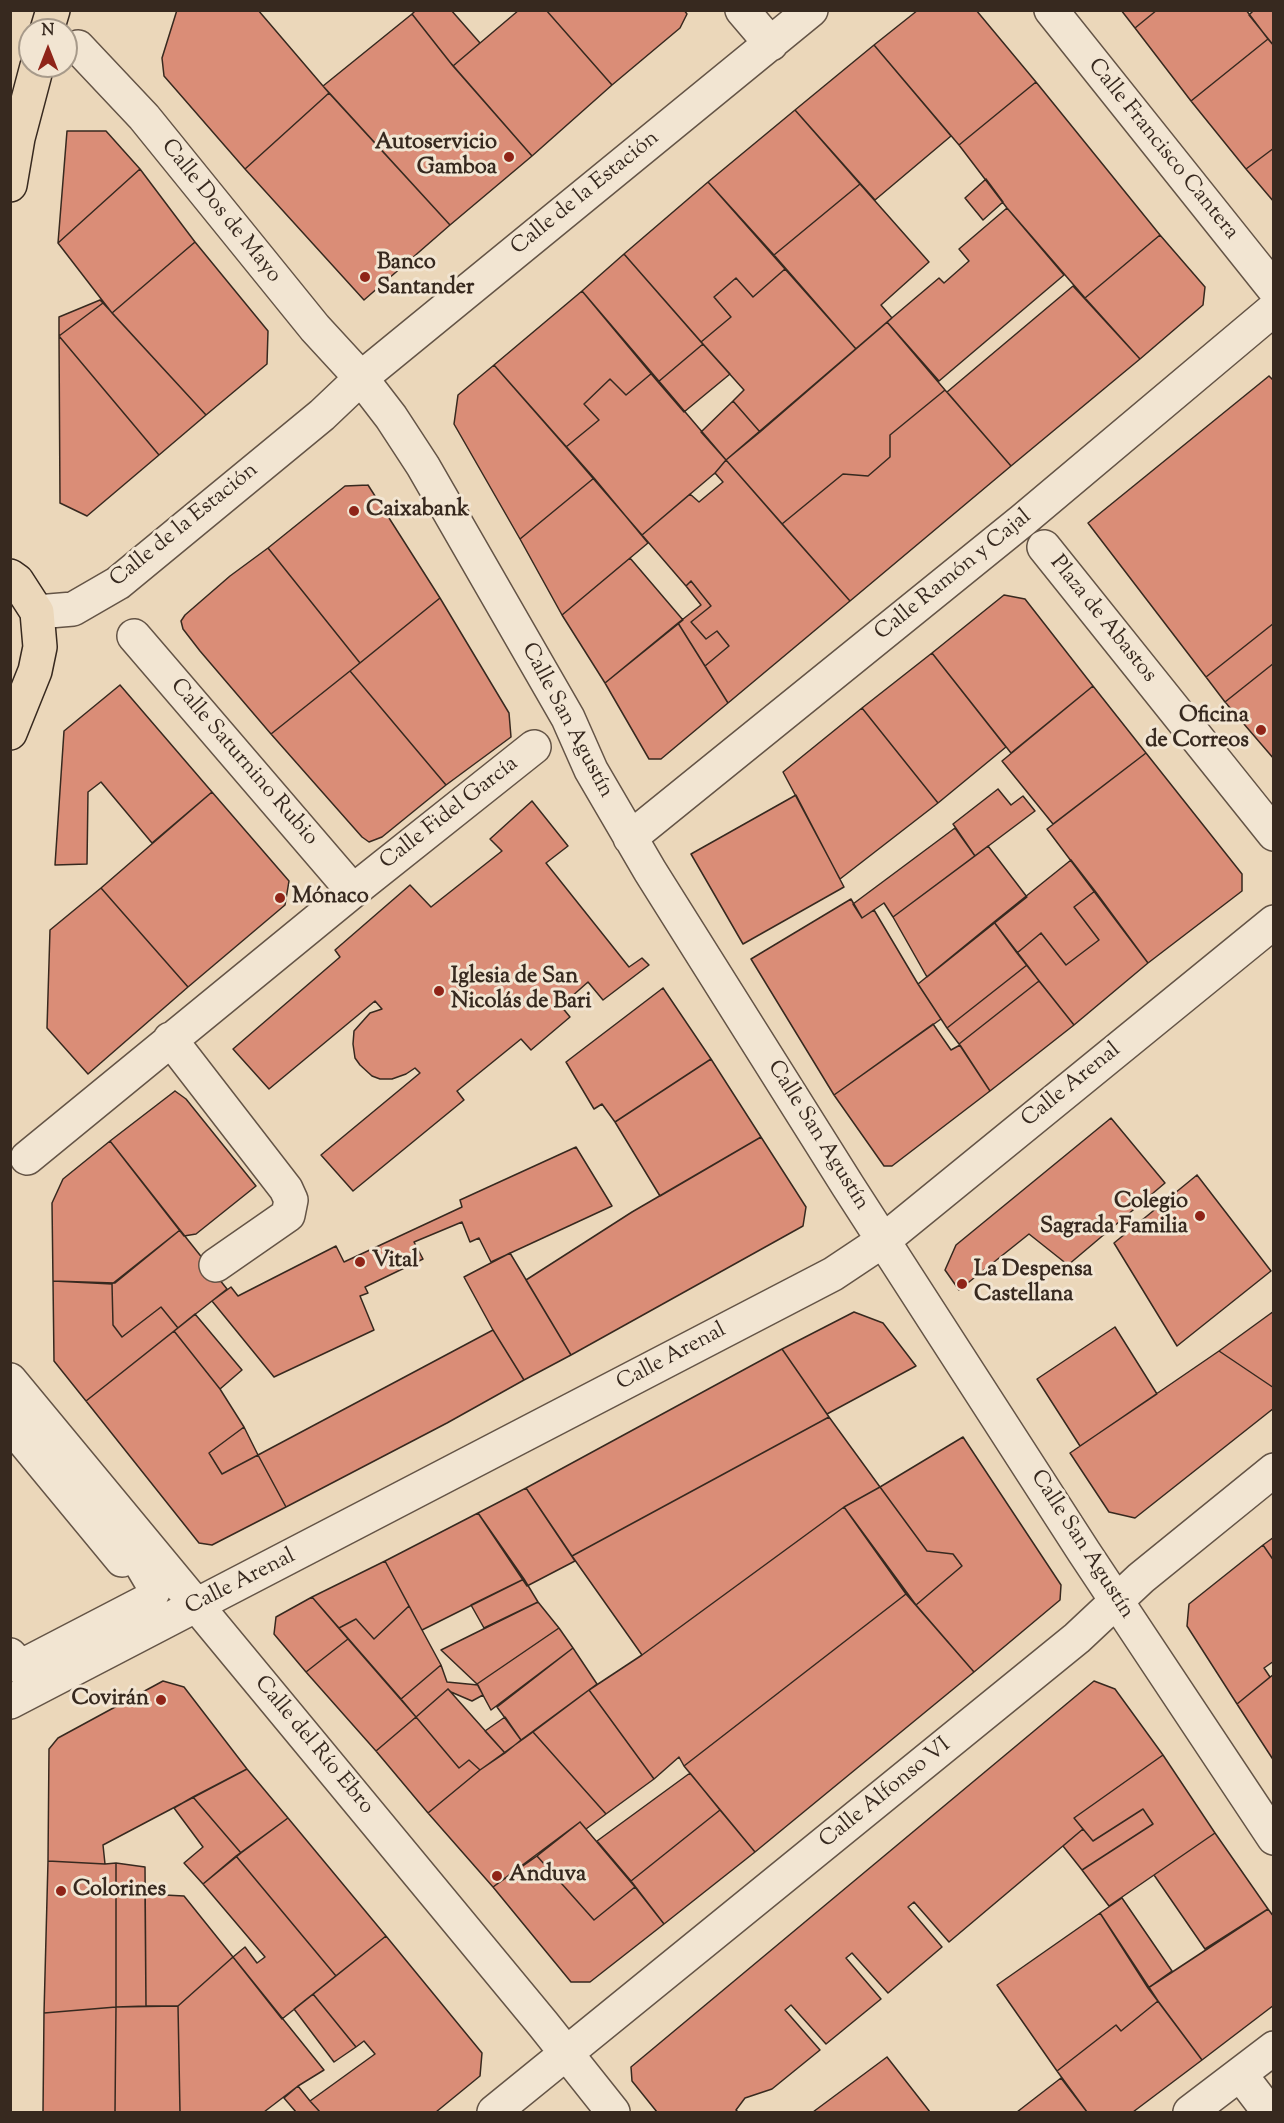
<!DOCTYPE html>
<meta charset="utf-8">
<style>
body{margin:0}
#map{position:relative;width:1284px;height:2123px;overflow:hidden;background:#ebd7ba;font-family:"Sorts Mill Goudy",serif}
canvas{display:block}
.frame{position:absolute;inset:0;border:12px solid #37291f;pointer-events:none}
.north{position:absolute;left:18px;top:18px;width:60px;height:60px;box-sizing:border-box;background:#f2e5d2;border:2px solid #a79a8a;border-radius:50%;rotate:0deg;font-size:16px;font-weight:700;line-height:24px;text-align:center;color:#37291f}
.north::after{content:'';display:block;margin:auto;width:21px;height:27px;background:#8f2418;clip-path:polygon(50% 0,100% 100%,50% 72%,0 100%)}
</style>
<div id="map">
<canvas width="1284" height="2123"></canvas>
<div class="frame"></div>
<div class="north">N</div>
</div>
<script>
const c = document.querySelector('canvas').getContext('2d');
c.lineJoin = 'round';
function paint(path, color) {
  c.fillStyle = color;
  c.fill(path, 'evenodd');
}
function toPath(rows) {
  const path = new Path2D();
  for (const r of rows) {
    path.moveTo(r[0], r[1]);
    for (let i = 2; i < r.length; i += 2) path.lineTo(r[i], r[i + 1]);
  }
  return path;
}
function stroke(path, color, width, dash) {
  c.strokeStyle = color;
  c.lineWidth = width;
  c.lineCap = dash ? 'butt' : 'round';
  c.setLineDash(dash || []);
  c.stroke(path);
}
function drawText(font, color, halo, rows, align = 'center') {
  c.font = font + ' "Sorts Mill Goudy",serif';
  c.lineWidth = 6;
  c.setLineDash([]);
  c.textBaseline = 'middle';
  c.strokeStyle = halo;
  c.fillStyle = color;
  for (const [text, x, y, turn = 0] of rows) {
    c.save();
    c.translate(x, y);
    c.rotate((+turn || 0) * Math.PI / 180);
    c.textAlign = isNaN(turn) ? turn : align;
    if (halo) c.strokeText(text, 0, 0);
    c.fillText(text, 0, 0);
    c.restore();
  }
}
const building = toPath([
 [177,10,258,10,329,93,245,169,164,76,162,58,177,10],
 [416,10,451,10,480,43,453,66,412,14,416,10],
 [519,10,546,10,612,85,532,156,453,66,519,10],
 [546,10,684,10,687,14,680,28,612,85,546,10],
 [918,10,976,10,1036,82,959,145,874,45,918,10],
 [1121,10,1157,10,1135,28,1121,10],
 [1157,10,1246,10,1268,39,1191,101,1135,28,1157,10],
 [1254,10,1274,10,1274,46,1249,15,1254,10],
 [412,14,449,61,532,156,450,225,323,86,412,14],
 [1268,39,1274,46,1274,148,1246,169,1191,101,1268,39],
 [874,45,951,136,875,200,795,110,874,45],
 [1036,82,1160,235,1085,298,1007,208,959,145,1036,82],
 [329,93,450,225,364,300,245,169,329,93],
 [795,110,860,184,774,255,708,182,795,110],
 [67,131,106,131,140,169,58,243,67,131],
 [1274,148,1274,202,1246,169,1274,148],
 [140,169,195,242,112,313,58,243,140,169],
 [986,179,1003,202,983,220,965,198,986,179],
 [708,182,785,269,753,297,736,278,714,297,731,317,701,342,624,254,708,182],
 [860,184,929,262,881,305,892,318,856,349,774,255,860,184],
 [1007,208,1064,275,939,381,887,322,939,278,944,283,969,261,959,249,1007,208],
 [1160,235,1205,287,1203,305,1140,359,1085,298,1160,235],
 [195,242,268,331,267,364,206,415,112,313,195,242],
 [624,254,703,344,658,382,582,291,624,254],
 [785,269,856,349,760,432,733,401,744,390,701,342,731,317,714,297,736,278,753,297,785,269],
 [1073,286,1140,359,1011,466,947,392,1073,286],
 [582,291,652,373,626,395,610,379,584,404,599,420,566,447,494,365,582,291],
 [100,300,103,303,59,336,59,317,100,300],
 [103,303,206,415,159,455,59,336,103,303],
 [887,322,945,390,890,435,890,457,868,476,843,474,782,524,726,460,887,322],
 [59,336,159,455,87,516,60,503,59,336],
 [703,344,730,374,684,412,658,382,703,344],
 [494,365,594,478,520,539,454,424,458,395,494,365],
 [652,373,726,460,715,473,642,535,566,447,599,420,584,404,610,379,626,395,652,373],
 [1269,376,1274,381,1274,623,1206,677,1088,523,1269,376],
 [945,390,1011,466,850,601,782,524,843,474,868,476,890,457,890,435,945,390],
 [733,401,760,432,726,460,701,432,733,401],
 [726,460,850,601,728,703,705,666,729,646,717,631,706,639,691,622,711,606,691,581,686,586,642,535,690,494,699,502,723,482,715,473,726,460],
 [594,478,648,543,562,615,520,539,594,478],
 [368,485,440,598,360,663,268,548,345,486,368,485],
 [268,548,360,663,271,734,200,651,183,629,181,621,185,615,230,576,268,548],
 [630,558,683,620,605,683,562,615,630,558],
 [691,581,711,606,691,622,706,639,717,631,729,646,705,666,678,623,701,605,686,586,691,581],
 [1004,595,1025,599,1093,686,1011,753,932,653,1004,595],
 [440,598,509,713,511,737,446,785,350,671,440,598],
 [678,623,728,703,661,759,649,759,605,683,678,623],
 [1274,623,1274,663,1225,702,1206,677,1274,623],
 [932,653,1006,747,938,803,862,708,932,653],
 [1274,663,1274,759,1225,702,1274,663],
 [350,671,446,785,382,837,369,842,362,837,271,734,350,671],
 [120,685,212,792,152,843,101,782,88,792,87,864,55,865,64,731,120,685],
 [1093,686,1146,753,1053,824,1002,761,1093,686],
 [862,708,938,803,840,879,783,772,862,708],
 [1146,753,1242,874,1242,891,1148,963,1047,829,1146,753],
 [998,789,1011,805,1023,796,1035,811,975,856,953,824,998,789],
 [212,792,289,881,285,905,188,987,101,888,212,792],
 [796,795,844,887,743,944,691,854,796,795],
 [532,801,568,846,546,863,629,967,642,958,649,965,603,1000,588,982,561,1006,570,1017,531,1050,521,1039,457,1091,464,1100,353,1191,321,1155,420,1073,415,1068,406,1074,392,1079,380,1079,372,1076,360,1065,355,1058,353,1044,354,1031,370,1013,382,1009,375,1001,269,1089,233,1049,340,957,335,950,410,885,431,907,502,851,490,839,532,801],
 [955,828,975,856,893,917,884,903,862,918,853,904,955,828],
 [988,846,1027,897,927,977,893,917,988,846],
 [1071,860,1095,891,1074,907,1099,940,1066,965,1041,933,1017,953,994,922,1071,860],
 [101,888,188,987,88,1074,47,1028,50,930,101,888],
 [1095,891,1148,963,1074,1025,1017,953,1041,933,1066,965,1099,940,1074,907,1095,891],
 [851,899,862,918,874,910,918,984,941,1019,834,1095,751,959,851,899],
 [994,922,1027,965,947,1028,918,984,994,922],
 [1027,965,1039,981,959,1044,947,1028,1027,965],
 [1039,981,1074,1025,990,1091,959,1044,1039,981],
 [663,988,711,1059,615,1122,602,1104,594,1109,566,1062,663,988],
 [933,1024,951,1050,960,1045,990,1091,892,1166,884,1166,834,1095,933,1024],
 [711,1059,761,1137,660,1196,615,1122,711,1059],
 [175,1091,186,1099,256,1186,196,1234,184,1236,110,1141,175,1091],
 [1111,1118,1165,1183,1068,1265,1029,1234,959,1290,945,1270,956,1245,1111,1118],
 [761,1137,806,1207,803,1226,571,1355,526,1280,632,1212,761,1137],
 [110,1141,180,1230,115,1283,53,1281,52,1203,63,1179,110,1141],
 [576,1147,612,1206,491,1262,479,1238,470,1242,462,1222,414,1242,423,1259,365,1287,368,1293,360,1296,374,1330,274,1377,212,1301,231,1287,238,1296,336,1246,344,1262,462,1207,460,1200,576,1147],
 [1197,1175,1271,1271,1177,1346,1114,1243,1197,1175],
 [180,1230,227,1289,178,1328,161,1307,122,1337,113,1325,112,1284,180,1230],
 [510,1253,571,1355,524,1380,493,1330,464,1277,510,1253],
 [53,1281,112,1284,113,1325,122,1337,161,1307,178,1328,86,1401,54,1361,53,1281],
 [1274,1311,1274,1388,1219,1351,1274,1311],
 [854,1312,883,1323,916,1366,827,1414,782,1349,854,1312],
 [195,1314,242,1370,220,1389,174,1331,195,1314],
 [1115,1327,1157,1394,1080,1446,1037,1379,1115,1327],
 [493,1330,524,1380,447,1423,286,1507,258,1455,493,1330],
 [174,1331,220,1389,244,1427,209,1453,222,1474,258,1455,286,1507,212,1545,199,1543,86,1401,174,1331],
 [782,1349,829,1417,572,1556,526,1488,782,1349],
 [1219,1351,1274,1388,1274,1408,1135,1518,1109,1512,1070,1453,1219,1351],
 [829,1417,880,1487,844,1507,642,1655,572,1556,829,1417],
 [244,1427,258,1455,222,1474,209,1453,244,1427],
 [963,1437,1061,1585,1060,1600,974,1672,916,1605,962,1566,953,1554,927,1551,880,1487,963,1437],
 [880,1487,927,1551,953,1554,962,1566,916,1605,844,1507,880,1487],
 [526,1488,575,1561,527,1586,478,1513,526,1488],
 [844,1507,906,1594,684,1766,679,1757,654,1779,589,1690,642,1655,844,1507],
 [478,1513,524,1579,422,1630,385,1561,478,1513],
 [1274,1537,1274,1561,1263,1545,1274,1537],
 [1263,1545,1274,1561,1274,1661,1264,1668,1270,1677,1237,1704,1187,1626,1189,1604,1263,1545],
 [385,1561,409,1606,374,1639,356,1619,339,1628,312,1597,385,1561],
 [524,1579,538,1602,484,1628,471,1605,524,1579],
 [906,1594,974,1672,755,1852,684,1766,906,1594],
 [312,1597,348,1639,306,1672,274,1634,276,1617,312,1597],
 [538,1602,559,1628,477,1684,441,1650,538,1602],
 [409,1606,441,1665,401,1699,339,1628,356,1619,374,1639,409,1606],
 [559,1628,573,1648,491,1710,477,1684,559,1628],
 [348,1639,416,1717,376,1751,306,1672,348,1639],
 [573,1648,597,1684,521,1740,497,1707,573,1648],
 [441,1665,447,1682,478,1685,483,1695,472,1701,451,1692,448,1689,416,1717,401,1699,441,1665],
 [1274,1674,1274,1761,1237,1704,1274,1674],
 [163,1681,184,1687,247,1769,103,1845,105,1864,48,1861,49,1749,58,1738,163,1681],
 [1094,1681,1115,1689,1163,1755,1074,1818,1083,1829,949,1942,914,1902,908,1907,942,1947,888,1993,852,1953,846,1958,881,1999,826,2044,791,2005,785,2010,820,2050,772,2089,745,2098,736,2110,738,2112,657,2112,632,2081,631,2067,1094,1681],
 [448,1689,505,1753,480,1770,469,1760,459,1768,416,1717,448,1689],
 [589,1690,654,1779,606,1814,533,1732,589,1690],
 [416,1717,459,1768,469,1760,480,1770,428,1813,376,1751,416,1717],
 [505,1717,521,1740,505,1753,485,1731,505,1717],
 [533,1732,606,1814,586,1829,580,1822,493,1887,428,1813,480,1770,533,1732],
 [1163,1755,1215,1833,1109,1906,1082,1870,1153,1824,1143,1809,1093,1841,1074,1818,1163,1755],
 [247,1769,288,1818,241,1853,193,1797,247,1769],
 [690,1773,720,1810,631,1881,597,1841,690,1773],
 [193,1797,241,1853,203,1884,184,1863,203,1847,174,1808,193,1797],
 [1143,1809,1153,1824,1082,1870,1063,1846,1083,1829,1093,1841,1143,1809],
 [720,1810,755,1852,664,1924,631,1881,720,1810],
 [288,1818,386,1936,336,1976,236,1856,288,1818],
 [580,1822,635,1887,594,1920,537,1856,580,1822],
 [1215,1833,1268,1909,1205,1949,1154,1875,1215,1833],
 [236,1856,336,1976,282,2019,233,1957,245,1947,257,1963,265,1957,203,1884,236,1856],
 [537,1856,594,1920,635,1887,664,1924,590,1982,571,1982,493,1887,537,1856],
 [48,1861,105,1864,116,1863,116,2007,44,2013,48,1861],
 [116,1863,145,1867,146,2006,116,2007,116,1863],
 [145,1894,184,1896,233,1957,178,2006,146,2006,145,1894],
 [1122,1898,1172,1971,1148,1988,1100,1913,1122,1898],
 [1268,1909,1274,1917,1274,2005,1202,2060,1148,1988,1268,1909],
 [1100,1913,1158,2001,1121,2031,1116,2025,1057,2071,997,1985,1100,1913],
 [386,1936,482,2053,480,2076,436,2112,320,2112,310,2101,375,2054,364,2041,356,2047,313,1994,386,1936],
 [233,1957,324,2070,298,2086,264,2112,180,2112,178,2006,233,1957],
 [313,1994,356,2047,334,2062,294,2009,313,1994],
 [1158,2001,1202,2060,1133,2112,1087,2112,1057,2071,1116,2025,1121,2031,1158,2001],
 [178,2006,180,2112,115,2112,116,2007,178,2006],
 [116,2007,115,2112,43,2112,44,2013,116,2007],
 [887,2057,930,2112,813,2112,887,2057],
 [1061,2078,1087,2112,1017,2112,1061,2078],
 [298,2086,310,2101,320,2112,296,2112,284,2098,298,2086]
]);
const minor = toPath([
 [742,10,771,44],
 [1051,10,1274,289],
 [78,47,144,117,315,328,361,378,811,10],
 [1044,547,1274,834],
 [37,612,73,609,118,583,322,415,361,378,391,417,423,466,568,718,591,770,650,871,848,1186,1084,1552,1274,1838],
 [134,636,353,891],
 [630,838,1023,520,1274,309],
 [170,1039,286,1189,291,1200,288,1215,216,1265],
 [27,1158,353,891,534,747],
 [10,1380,543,2024,613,2112],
 [10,1418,17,1411,29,1429,22,1439,122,1560,135,1554,155,1588,149,1600,20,1667,10,1655],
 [10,1702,833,1274,884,1240,1274,922],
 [1240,2074,1269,2112],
 [494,2112,1077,1638,1141,1578,1274,1470],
 [1190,2112,1274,2048]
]);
const major = toPath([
 [47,30,53,10],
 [10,185,18,138,37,66],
 [10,576,17,581,37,612,40,647,35,671,10,733]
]);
const markers = [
 [509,157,6,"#8f2418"],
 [365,277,6,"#8f2418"],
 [354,511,6,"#8f2418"],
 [1261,730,6,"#8f2418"],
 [280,898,6,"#8f2418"],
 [439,991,6,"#8f2418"],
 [1200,1216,6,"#8f2418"],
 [360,1262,6,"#8f2418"],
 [962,1284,6,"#8f2418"],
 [161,1700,6,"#8f2418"],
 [497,1876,6,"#8f2418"],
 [61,1891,6,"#8f2418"]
];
const poiNames = [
 ["Autoservicio",497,144,"right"],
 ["Gamboa",497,169,"right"],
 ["Banco",377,264],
 ["Santander",377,289],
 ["Caixabank",366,511],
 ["Oficina",1249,717,"right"],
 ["de Correos",1249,742,"right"],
 ["Mónaco",292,898],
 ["Iglesia de San",451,978],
 ["Nicolás de Bari",451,1003],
 ["Colegio",1188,1203,"right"],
 ["Sagrada Familia",1188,1228,"right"],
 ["Vital",372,1262],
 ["La Despensa",974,1271],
 ["Castellana",974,1296],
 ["Covirán",149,1700,"right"],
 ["Anduva",509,1876],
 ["Colorines",73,1891]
];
const streetNames = [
 ["Calle Francisco Cantera",1162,150,51],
 ["Calle de la Estación",586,194,-39],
 ["Calle Dos de Mayo",220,212,51],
 ["Calle de la Estación",185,526,-39],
 ["Calle Ramón y Cajal",954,576,-39],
 ["Plaza de Abastos",1102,620,51],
 ["Calle San Agustín",566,721,62],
 ["Calle Saturnino Rubio",243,763,49],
 ["Calle Fidel García",450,814,-38],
 ["Calle Arenal",1072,1086,-39],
 ["Calle San Agustín",817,1136,58],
 ["Calle Arenal",672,1358,-28],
 ["Calle San Agustín",1081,1545,57],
 ["Calle Arenal",241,1583,-27],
 ["Calle del Río Ebro",313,1746,50],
 ["Calle Alfonso VI",886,1794,-39]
];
paint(building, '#da8d77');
stroke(building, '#37291f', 1.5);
stroke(minor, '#645446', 36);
stroke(major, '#37291f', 36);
stroke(minor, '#f2e5d2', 33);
stroke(major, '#ebd7ba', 33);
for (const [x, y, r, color] of markers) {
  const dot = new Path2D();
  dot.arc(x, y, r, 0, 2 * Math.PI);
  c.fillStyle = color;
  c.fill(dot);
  stroke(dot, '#f2e5d2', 2);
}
drawText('bold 22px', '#37291f', '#f2e5d2', poiNames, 'left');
drawText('22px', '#37291f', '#f2e5d2', streetNames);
</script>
